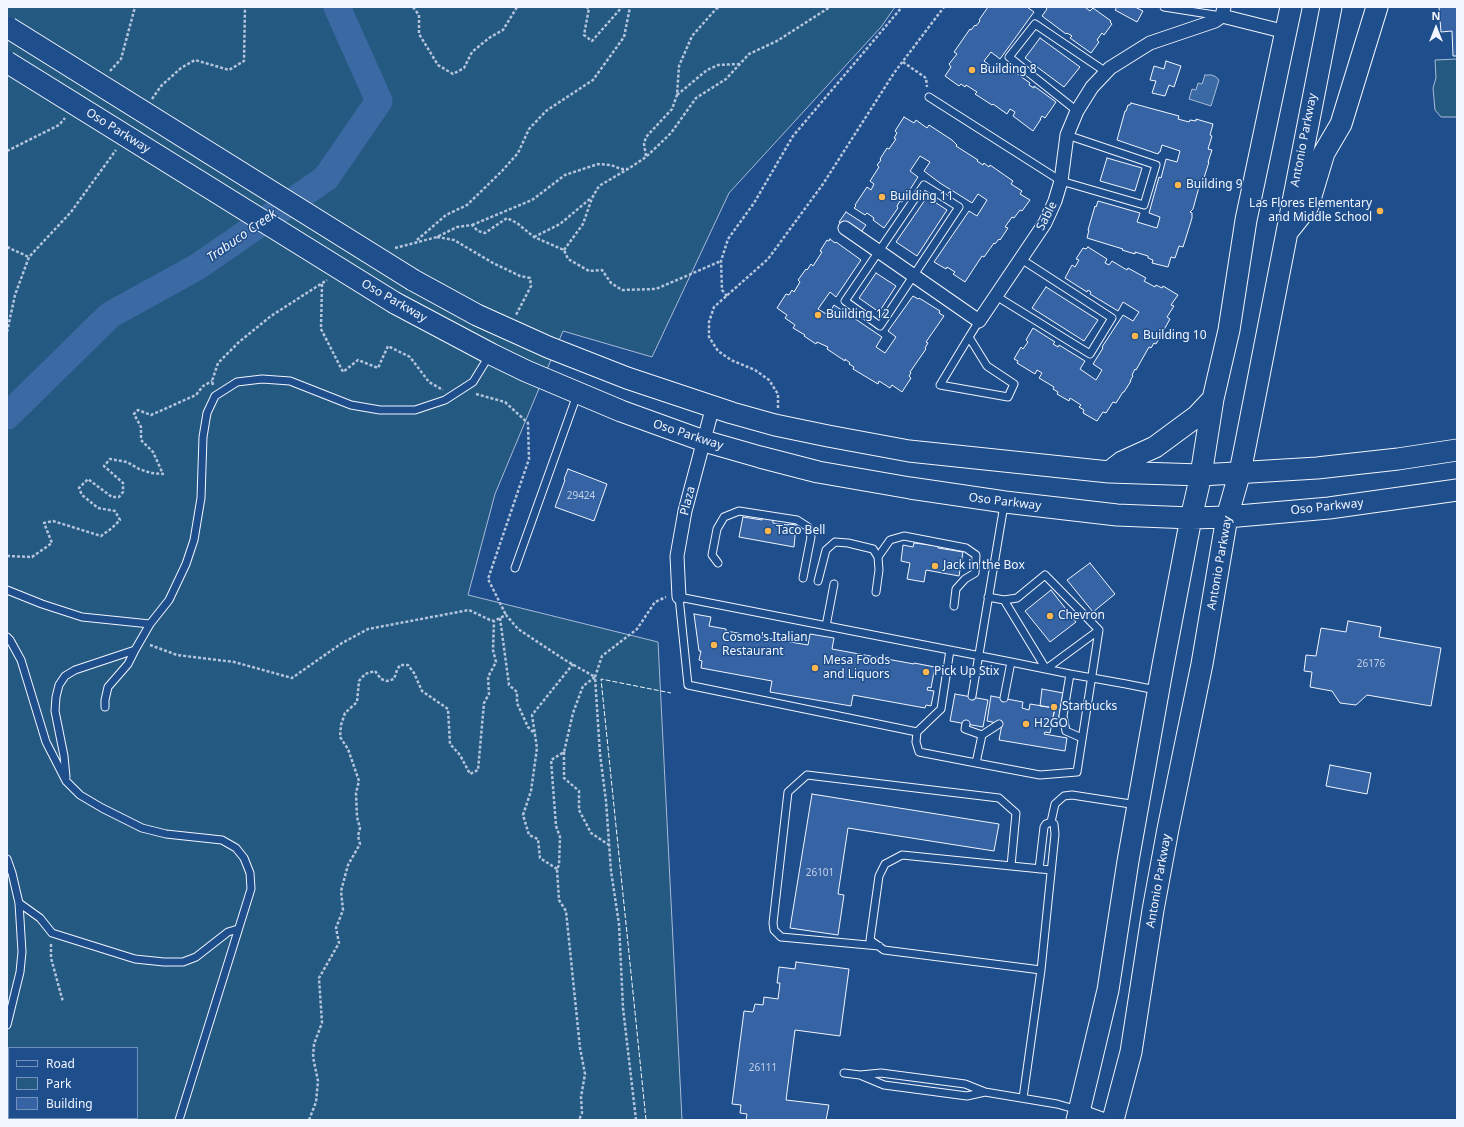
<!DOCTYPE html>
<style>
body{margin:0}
#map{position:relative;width:1464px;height:1127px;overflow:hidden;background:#1f4e8c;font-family:"Noto Sans",sans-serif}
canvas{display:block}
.frame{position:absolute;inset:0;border:8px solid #f2f6ff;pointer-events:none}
.legend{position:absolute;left:8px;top:1047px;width:130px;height:72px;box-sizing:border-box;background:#1f4e8c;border:1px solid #7391ba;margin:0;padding:5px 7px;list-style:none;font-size:12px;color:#f2f6ff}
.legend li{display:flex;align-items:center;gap:8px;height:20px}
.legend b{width:20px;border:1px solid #7391ba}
.north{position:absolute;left:1416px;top:8px;width:40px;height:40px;-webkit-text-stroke:3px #1f4e8c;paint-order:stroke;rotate:0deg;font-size:11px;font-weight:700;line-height:16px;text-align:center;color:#f2f6ff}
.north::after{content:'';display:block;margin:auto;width:14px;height:18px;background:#f2f6ff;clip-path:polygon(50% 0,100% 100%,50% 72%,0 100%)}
</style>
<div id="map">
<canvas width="1464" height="1127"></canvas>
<div class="frame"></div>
<ul class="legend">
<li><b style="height:5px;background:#1f4e8c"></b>Road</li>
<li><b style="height:11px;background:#245a82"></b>Park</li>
<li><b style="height:11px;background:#3563a3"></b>Building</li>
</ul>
<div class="north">N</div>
</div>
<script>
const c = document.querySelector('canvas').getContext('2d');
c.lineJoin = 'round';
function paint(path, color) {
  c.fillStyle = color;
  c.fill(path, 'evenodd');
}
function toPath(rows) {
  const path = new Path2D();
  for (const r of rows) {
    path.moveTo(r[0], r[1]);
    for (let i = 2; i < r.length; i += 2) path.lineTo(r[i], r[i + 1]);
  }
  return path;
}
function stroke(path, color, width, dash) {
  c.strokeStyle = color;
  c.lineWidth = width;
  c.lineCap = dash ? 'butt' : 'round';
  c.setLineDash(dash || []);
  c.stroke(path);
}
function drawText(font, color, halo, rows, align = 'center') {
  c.font = font + ' "Noto Sans",sans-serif';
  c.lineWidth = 3;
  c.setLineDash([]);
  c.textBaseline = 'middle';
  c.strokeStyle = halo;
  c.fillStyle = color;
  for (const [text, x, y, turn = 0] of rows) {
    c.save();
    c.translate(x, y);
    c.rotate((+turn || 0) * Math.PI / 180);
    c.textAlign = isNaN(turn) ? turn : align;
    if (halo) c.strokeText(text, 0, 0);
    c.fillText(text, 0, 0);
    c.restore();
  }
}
const green = toPath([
 [7,7,895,7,881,27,729,193,652,357,563,331,495,494,468,595,658,642,682,1120,7,1120,7,7],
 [9,1048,137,1048,137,1118,9,1118,9,1048],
 [1457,59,1457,117,1441,117,1435,110,1433,88,1436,78,1435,60,1457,59]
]);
const water = toPath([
 [1205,75,1212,75,1216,77,1219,80,1211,106,1189,99,1192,89,1196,90,1198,83,1202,84,1205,75]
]);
const river = toPath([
 [7,416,110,315,197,267,326,178,379,101,337,7]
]);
const building = toPath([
 [988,7,1027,7,1034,12,1000,59,991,52,984,61,1000,73,1005,65,1030,83,1029,85,1034,88,1034,86,1056,102,1045,118,1042,116,1040,119,1041,119,1033,131,1013,116,1015,112,1010,109,1007,114,993,104,992,105,975,94,977,92,966,85,965,87,961,84,959,86,945,76,951,67,949,64,957,54,954,52,970,29,971,30,975,25,976,26,980,21,979,20,988,7],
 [1045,7,1086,7,1086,8,1090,11,1093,8,1111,21,1110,22,1112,24,1104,35,1102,33,1097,40,1099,42,1091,53,1070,38,1072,36,1067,33,1066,34,1042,16,1047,9,1045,7],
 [1117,7,1135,7,1143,11,1137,22,1115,10,1117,7],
 [1439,7,1457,7,1457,56,1453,56,1452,31,1441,32,1439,7],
 [1040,38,1080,67,1064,87,1025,58,1040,38],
 [1166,61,1181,66,1174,87,1169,85,1165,96,1152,93,1156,81,1150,80,1154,66,1164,69,1166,61],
 [1131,103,1179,116,1178,119,1189,122,1190,120,1196,121,1196,119,1213,124,1210,135,1212,136,1208,149,1212,150,1208,162,1209,162,1204,178,1203,177,1201,183,1199,183,1198,186,1199,187,1193,209,1190,212,1192,213,1192,218,1183,247,1179,246,1175,258,1171,257,1168,267,1152,263,1153,260,1148,258,1148,256,1135,252,1135,254,1122,250,1123,249,1087,238,1089,230,1088,230,1095,206,1096,207,1098,201,1140,213,1137,222,1157,228,1160,217,1149,213,1159,177,1161,178,1166,159,1177,162,1180,151,1162,145,1160,152,1159,152,1158,154,1117,140,1125,111,1126,111,1128,105,1130,105,1131,103],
 [904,117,914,123,916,120,927,128,929,125,952,140,957,145,956,146,978,160,977,161,983,165,984,163,989,167,990,165,1013,181,1011,184,1022,191,1020,194,1030,200,1022,211,1020,210,1014,218,1012,217,1005,227,1008,228,1000,240,999,239,995,244,994,243,984,257,982,256,965,282,953,274,955,272,947,267,946,269,934,262,969,211,977,216,987,200,978,194,972,203,940,183,924,171,930,162,920,156,910,171,918,177,902,202,900,201,897,206,898,208,884,228,873,220,874,218,867,213,865,215,854,208,856,206,855,205,867,187,871,190,874,184,870,181,879,167,877,165,881,160,880,159,887,148,889,149,896,139,894,138,897,133,895,131,904,117],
 [1107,158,1142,168,1135,191,1100,181,1107,158],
 [927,197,947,210,917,256,896,242,927,197],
 [846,212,866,225,859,235,839,222,846,212],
 [830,239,835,243,836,242,861,260,836,297,830,292,818,309,828,315,834,305,851,316,882,337,876,347,885,353,896,337,888,331,913,296,918,299,919,298,940,311,939,313,944,316,926,342,928,343,925,348,926,349,910,372,911,373,909,376,911,378,902,392,892,385,890,388,879,381,878,384,853,369,854,367,849,364,850,363,845,359,845,361,827,349,828,347,817,342,816,344,804,336,805,335,793,328,795,325,785,318,787,315,777,308,786,294,789,295,792,290,794,292,800,282,798,280,806,269,807,270,811,264,813,266,822,252,820,251,827,240,829,241,830,239],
 [1088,247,1107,259,1105,263,1109,265,1112,261,1127,270,1128,268,1146,278,1144,281,1155,287,1156,285,1162,288,1163,286,1178,295,1171,305,1174,306,1167,317,1170,319,1156,344,1154,343,1151,348,1149,347,1136,370,1135,369,1132,375,1133,376,1130,381,1131,381,1124,392,1123,392,1116,403,1113,402,1106,413,1103,412,1097,421,1083,413,1084,410,1079,407,1081,405,1070,398,1069,401,1057,394,1058,392,1053,389,1054,387,1039,378,1042,373,1037,370,1035,374,1017,363,1018,361,1014,359,1021,347,1023,349,1028,342,1026,340,1033,328,1055,342,1053,344,1058,347,1059,345,1085,361,1080,369,1096,380,1102,370,1093,364,1103,348,1102,347,1123,315,1133,321,1139,312,1123,302,1118,311,1090,294,1091,292,1088,290,1087,292,1065,278,1072,265,1075,267,1079,260,1076,259,1083,248,1086,249,1088,247],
 [876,273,896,286,879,312,859,298,876,273],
 [1046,287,1098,320,1084,341,1032,308,1046,287],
 [568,469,607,484,594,521,555,507,565,480,564,479,568,469],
 [743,517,762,520,763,518,773,520,773,523,788,525,789,524,796,525,794,547,739,537,743,517],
 [914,543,938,546,938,548,963,552,959,576,926,570,924,582,907,579,910,563,901,561,903,545,913,547,914,543],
 [1090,563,1115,594,1093,612,1067,580,1090,563],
 [1051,590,1076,622,1050,642,1025,611,1051,590],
 [694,614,711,617,709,626,726,629,726,631,808,645,810,634,834,638,832,649,914,664,914,663,935,667,931,688,928,687,927,690,934,691,931,706,926,705,925,708,853,695,851,706,770,692,772,681,701,668,702,661,699,660,701,651,699,651,694,614],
 [1348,621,1381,627,1379,637,1441,648,1431,706,1367,695,1356,705,1340,703,1332,691,1310,687,1312,672,1304,671,1306,655,1316,656,1321,628,1346,632,1348,621],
 [1042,689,1063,693,1058,722,1052,721,1055,708,1040,706,1042,689],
 [955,694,988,700,983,727,950,721,955,694],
 [991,696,1023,702,1022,708,1029,710,1030,704,1055,708,1050,733,1045,732,1044,734,1067,738,1065,751,999,740,1002,724,987,721,991,696],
 [1330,765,1371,773,1367,794,1326,786,1330,765],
 [812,794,999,824,994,851,848,828,838,894,844,895,838,935,790,928,812,794],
 [796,962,849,969,840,1036,795,1030,786,1100,829,1105,826,1120,746,1120,747,1114,740,1113,741,1105,732,1104,744,1011,753,1012,755,1004,763,1005,764,997,778,999,780,983,777,983,779,967,795,969,796,962]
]);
const path = toPath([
 [413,7,419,15,419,34,438,65,453,74,464,68,472,52,489,38,503,30,517,7],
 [586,7,589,8,584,35,592,41,622,7],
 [903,62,926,78,927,87],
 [110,71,121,59,135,7],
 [677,95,707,70,718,65,740,64],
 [152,99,161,86,181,68,195,60,229,70,244,61,245,7],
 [7,151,59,125,65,118],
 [646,156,644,144,646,137,672,109,677,95,679,66,692,36,716,9,720,7],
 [472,225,532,200,565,175,598,164,611,165,621,169,628,169],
 [437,237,454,240,493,263,520,276,530,278,531,286,516,315],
 [534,237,560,224,591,198],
 [417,240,446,215,467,205,502,171,518,153,529,129,546,111,593,80,624,37,630,7],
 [7,247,29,257],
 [395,248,437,237,457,227,472,225,478,231,485,233,507,218,517,223,534,237,564,250,568,259,589,271,602,270,611,283,622,290,656,289,721,261],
 [564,250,583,224,592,198,599,186,628,169,646,157,671,133,696,98,726,79,749,54,777,41,830,7],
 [322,284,321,329,343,372,358,360,378,368,388,346,410,357,429,382,443,390],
 [727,296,722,290,721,261,728,239,754,203,793,136,902,7],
 [7,332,15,295,29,257,71,212,116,150],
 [213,385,212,381,218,363,239,342,271,316,327,280],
 [476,394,505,402,528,423,529,459,488,579,506,615],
 [778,408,778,394,769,380,755,370,731,360,718,351,709,337,709,322,714,307,768,259,823,184,894,73,944,7],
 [7,556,32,557,52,543,44,523,53,521,101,536,112,528,120,520,115,511,98,508,82,495,79,488,88,479,112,497,119,497,123,492,123,483,104,466,110,459,127,462,139,469,151,473,163,474,153,452,141,440,141,427,134,414,138,410,151,415,196,395,203,386,212,381],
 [500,618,509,685,517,692,517,703,528,727,535,734],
 [150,645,177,655,234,662,292,678,342,643,368,629,469,610,490,620,494,621,506,615,518,629,565,660,595,677,583,686,573,713,564,752,551,760,556,826,560,837,559,865,557,869,559,900,566,911,580,1048,585,1074,581,1097,582,1113,579,1120],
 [564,752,564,778,579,791,579,810,591,833,609,845],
 [557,869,540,858,538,839,529,835,523,815,531,791,537,748,532,715,573,664],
 [51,944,51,958,63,1002],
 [309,1120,316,1102,318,1081,313,1057,314,1044,322,1023,319,978,339,943,336,928,343,910,341,891,348,865,360,844,358,836,360,828,357,817,356,793,359,781,348,749,340,737,341,725,345,713,357,702,359,681,365,674,375,671,381,679,387,681,394,679,397,670,400,665,408,665,414,673,422,691,448,709,450,744,460,755,470,774,478,770,484,703,489,694,488,677,496,662,493,650,494,621],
 [636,1120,623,1008,619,924,611,871,606,801,600,754,595,677,602,656,637,629,655,602,666,597]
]);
const lane = toPath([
 [1164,7,1221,16],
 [929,97,1061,181,1144,205,1156,165,1067,135],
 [1077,111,1009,57,1035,24,1106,72],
 [924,185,959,207,880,326,845,301,924,185],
 [996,296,1090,354,1112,318,1021,259],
 [969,337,987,366,1014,384,1008,397,940,385,969,337,979,321],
 [878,557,890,540,904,536,966,548,976,555,975,573,965,579,956,589,954,606],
 [718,563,712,555,717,529,724,517,739,511,797,520,808,527,811,537,803,578],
 [515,568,577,395],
 [818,581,826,550,835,542,848,543,873,549,878,557,879,570,876,592],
 [7,590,42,604,82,617,150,624,169,600,186,564,194,540,201,498,203,437,207,413,215,396,237,382,262,379,290,381,351,405,380,410,415,410,445,400,473,382,489,356],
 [1004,600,1046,669,1099,630],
 [826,626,834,584],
 [7,637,10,640,21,660,46,742,66,781,80,795,102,808,142,828,166,834,222,840,236,848,244,858,250,873,251,889,179,1120],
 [950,650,941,709,917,732,688,685,679,597,1011,662,1070,674,1126,684,1156,690],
 [1070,674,1063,716,1066,731,1082,738],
 [972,696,1004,505],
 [1004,698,1011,662],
 [105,707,105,700,108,687,128,664,135,650],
 [917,732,916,742,919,752,976,763,982,735,965,729,966,724],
 [982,735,999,724],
 [976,763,1040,775,1077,772,1099,630,1045,575,1017,598,1004,600,988,597],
 [66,777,64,756,55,711,56,697,59,685,65,676,75,670,135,650,150,624],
 [1051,822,1055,804,1064,796,1072,795,1137,805],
 [7,859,12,873,19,903,22,952,20,972,7,1025],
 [1039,869,1044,827,1046,824,1051,822],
 [19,903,40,918,52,933,135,959,164,962,183,962,196,957,228,932,238,929],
 [879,946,781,937,774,930,773,923,788,792,807,775,999,798,1016,813,1011,866],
 [1041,970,884,950,870,940,879,876,885,864,902,855,1051,870],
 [844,1073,860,1075,884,1085,967,1096,985,1092],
 [860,1075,881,1073,965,1084,985,1092,1057,1104,1078,1110],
 [1023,1098,1041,970,1055,834,1054,824,1051,822]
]);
const street = toPath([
 [1222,16,1286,32],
 [845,228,979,321,1045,223,1055,201,1061,181,1067,135,1077,111,1092,87,1110,68,1150,43,1215,21,1222,16,1224,7],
 [679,597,677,556,685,511,713,406],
 [1080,1111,1105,1120]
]);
const primary = toPath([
 [1288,231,1308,206,1324,153,1341,124,1377,7],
 [413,280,477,315,548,347,627,378,732,413,775,425,828,436,909,451,1109,472,1201,475,1317,468,1398,459,1457,450],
 [395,303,491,354,526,371,621,411,704,441,760,457,818,472,910,488,1005,502,1117,515,1191,518,1227,517,1329,508,1457,490],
 [1109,472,1122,462,1155,447,1197,416,1213,399],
 [1077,1120,1108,990,1128,861,1163,665,1191,518,1201,475,1213,399,1229,330,1246,220,1291,7],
 [1113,1120,1131,1052,1153,910,1168,829,1202,664,1227,517,1240,472,1246,442,1331,7]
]);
const primaryBridge = toPath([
 [9,28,413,280],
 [7,62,395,303]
]);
const fence = toPath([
 [646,1120,601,679,671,693]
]);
const markers = [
 [972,70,4,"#ffb74d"],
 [1178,185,4,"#ffb74d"],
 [882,197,4,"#ffb74d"],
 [1380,211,4,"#ffb74d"],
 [818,315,4,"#ffb74d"],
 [1135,336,4,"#ffb74d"],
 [768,531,4,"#ffb74d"],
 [935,566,4,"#ffb74d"],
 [1050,616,4,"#ffb74d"],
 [714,645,4,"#ffb74d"],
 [815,668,4,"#ffb74d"],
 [926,672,4,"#ffb74d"],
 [1054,707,4,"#ffb74d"],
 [1026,724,4,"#ffb74d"]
];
const numberNames = [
 ["29424",581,496],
 ["26176",1371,664],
 ["26101",820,873],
 ["26111",763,1068]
];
const poiNames = [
 ["Building 8",980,70],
 ["Building 9",1186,185],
 ["Building 11",890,197],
 ["Las Flores Elementary",1372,204,"right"],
 ["and Middle School",1372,218,"right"],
 ["Building 12",826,315],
 ["Building 10",1143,336],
 ["Taco Bell",776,531],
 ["Jack in the Box",943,566],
 ["Chevron",1058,616],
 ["Cosmo's Italian",722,638],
 ["Restaurant",722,652],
 ["Mesa Foods",823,661],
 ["and Liquors",823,675],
 ["Pick Up Stix",934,672],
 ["Starbucks",1062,707],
 ["H2GO",1034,724]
];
const streetNames = [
 ["Oso Parkway",118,131,32],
 ["Antonio Parkway",1304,140,-79],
 ["Sable",1047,216,-63],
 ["Oso Parkway",394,301,30],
 ["Oso Parkway",688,435,18],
 ["Plaza",688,501,-76],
 ["Oso Parkway",1005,502,7],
 ["Oso Parkway",1327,507,-6],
 ["Antonio Parkway",1220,563,-80],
 ["Antonio Parkway",1159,881,-80]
];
const waterNames = [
 ["Trabuco Creek",242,236,-35]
];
paint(green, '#245a82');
stroke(green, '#a8bbd7', 1);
paint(water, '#3b69a3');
stroke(water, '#a8bbd7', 1);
stroke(river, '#3b69a3', 27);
paint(building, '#3563a3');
stroke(building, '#f2f6ff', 1);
stroke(lane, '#f2f6ff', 9);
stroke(street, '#f2f6ff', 15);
stroke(primary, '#f2f6ff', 23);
stroke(path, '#b3c4dc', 2.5, [3, 2]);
stroke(lane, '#1f4e8c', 7);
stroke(street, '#1f4e8c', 13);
stroke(primary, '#1f4e8c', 21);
stroke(primaryBridge, '#f2f6ff', 23, []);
stroke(primaryBridge, '#1f4e8c', 21);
stroke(fence, '#f2f6ff', 1, [5, 2]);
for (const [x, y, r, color] of markers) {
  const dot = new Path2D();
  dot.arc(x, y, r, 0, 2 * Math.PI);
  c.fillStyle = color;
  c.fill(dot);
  stroke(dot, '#1f4e8c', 1.5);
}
drawText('10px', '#c3d1e8', null, numberNames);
drawText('12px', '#f2f6ff', '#1f4e8c', poiNames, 'left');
drawText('12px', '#f2f6ff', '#1f4e8c', streetNames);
drawText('italic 13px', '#f2f6ff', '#1f4e8c', waterNames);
</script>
